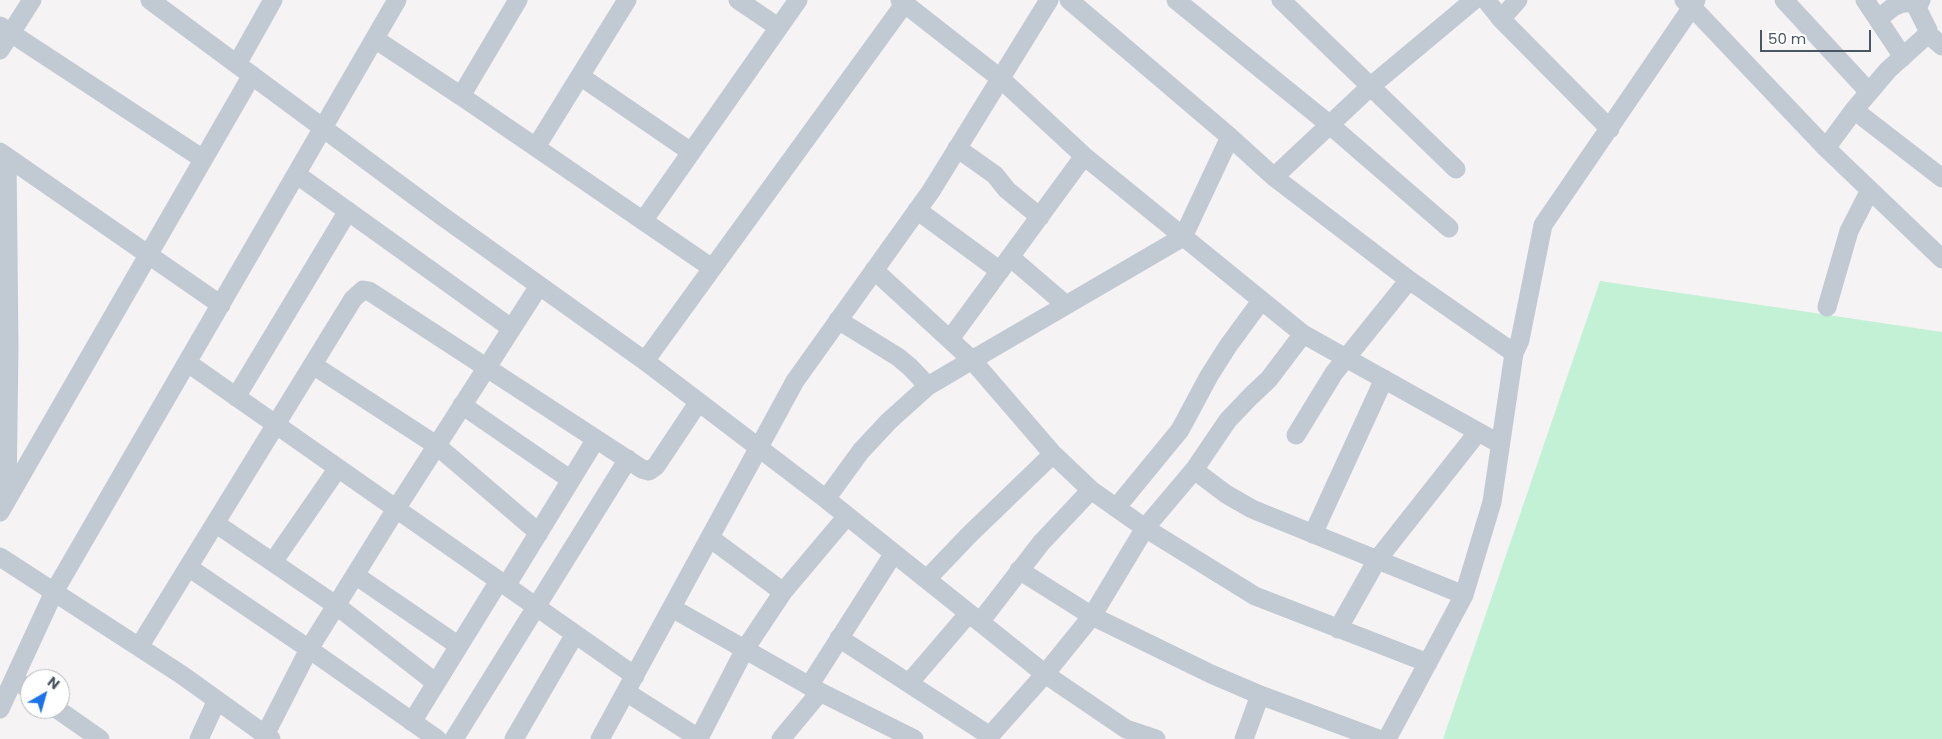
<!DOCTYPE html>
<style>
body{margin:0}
#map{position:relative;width:1942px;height:739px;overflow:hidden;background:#f5f3f3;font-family:Poppins,sans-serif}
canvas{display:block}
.north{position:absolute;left:20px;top:669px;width:50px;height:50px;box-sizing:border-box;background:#fff;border:1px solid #b7bbc0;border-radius:50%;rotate:38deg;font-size:14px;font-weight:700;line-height:20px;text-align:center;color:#4a5661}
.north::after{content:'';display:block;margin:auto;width:18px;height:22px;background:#1a73e8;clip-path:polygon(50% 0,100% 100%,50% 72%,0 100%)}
.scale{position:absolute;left:1760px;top:30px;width:111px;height:22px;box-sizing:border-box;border:2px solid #4a5661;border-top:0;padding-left:6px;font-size:15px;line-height:18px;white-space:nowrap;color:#4a5661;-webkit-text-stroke:4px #fff;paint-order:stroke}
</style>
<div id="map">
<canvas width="1942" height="739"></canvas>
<div class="north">N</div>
<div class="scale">50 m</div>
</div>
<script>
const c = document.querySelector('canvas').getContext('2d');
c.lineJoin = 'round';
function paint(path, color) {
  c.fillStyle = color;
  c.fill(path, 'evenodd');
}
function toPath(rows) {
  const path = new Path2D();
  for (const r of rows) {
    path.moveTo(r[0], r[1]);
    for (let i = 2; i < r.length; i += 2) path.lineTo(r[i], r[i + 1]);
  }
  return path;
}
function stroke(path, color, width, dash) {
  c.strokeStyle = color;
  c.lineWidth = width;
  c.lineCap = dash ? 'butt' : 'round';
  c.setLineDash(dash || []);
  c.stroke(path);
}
const green = toPath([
 [1600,281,1942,332,1942,739,1443,739]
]);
const minor = toPath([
 [150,0,442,216,645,361,826,499,1045,674,1126,729,1156,739],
 [738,0,778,27],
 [900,0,1001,79,1084,156,1303,334,1500,444],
 [1069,0,1230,137],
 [1176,0,1330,125,1449,228],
 [1281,0,1456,169],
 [1486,0,1501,19,1610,129],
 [1696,0,1692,7,1826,148,1942,259],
 [1784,0,1869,92],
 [1865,0,1903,57],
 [1501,19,1518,0],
 [1878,19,1893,7,1902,3,1918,3],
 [0,26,203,159],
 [1928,34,1942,46],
 [375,39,461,96,518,0],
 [0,50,32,0],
 [237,64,273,0],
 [580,76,691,152],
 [461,96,712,268],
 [1854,110,1942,178],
 [536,147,627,0],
 [957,148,995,175,1007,190,1040,217],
 [1826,148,1854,110,1888,70,1928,34,1928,30,1917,8,1921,0],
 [0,152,221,305],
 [7,157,9,347,7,498],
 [296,174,511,328],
 [1274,177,1409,280,1514,353],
 [917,210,1000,271],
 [643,221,798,0],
 [1010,257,1066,305],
 [874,270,972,360,1183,237,1230,137,1274,177,1371,86,1474,0],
 [1827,307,1849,231,1870,190],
 [838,320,898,357,910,367,928,386],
 [950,339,1084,156],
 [645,361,905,3],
 [188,363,635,676],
 [313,365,436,445,539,533],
 [236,397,348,211],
 [462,405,571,480],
 [1296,435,1334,373,1409,280],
 [1194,470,1226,494,1252,509,1464,595],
 [826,499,861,451,889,421,928,386,972,360,1053,454,1091,490,1145,528,1255,596,1428,663],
 [1116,508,1180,430,1209,376,1228,346,1261,301],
 [0,512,252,75],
 [215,523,337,606,436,683],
 [1313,534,1384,379],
 [710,538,783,592],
 [0,557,182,675,271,739],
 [273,562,338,468],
 [188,567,309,649,437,739],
 [1019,570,1092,616,1211,674,1260,695,1378,739],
 [355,575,459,646],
 [927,579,969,535,1053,454],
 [506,586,596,439],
 [672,608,820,692,914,739],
 [980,622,1041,543,1091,490],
 [1338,629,1377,560,1478,432],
 [839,638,990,736],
 [139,647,353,299,363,290,369,291,642,469,649,471,656,466,698,403],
 [14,679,30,690],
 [909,683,969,613],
 [809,686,894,553],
 [626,692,700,739],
 [0,709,54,592,397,0],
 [57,709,100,739],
 [412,722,499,581],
 [265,735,309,649,396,509,539,286],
 [699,738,745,649,783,592,847,516],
 [199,739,217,700],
 [454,739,628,459],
 [514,739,575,634],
 [600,739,795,381,931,191,1049,0],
 [781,739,820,692],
 [987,739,1045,674,1092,616,1145,528,1194,470,1228,420,1251,396,1269,379,1303,334],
 [1244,739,1260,695],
 [1387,739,1464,595,1492,502,1514,353,1520,340,1543,225,1692,7,1684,0]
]);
paint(green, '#c3f1d5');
stroke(minor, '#c1cad2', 19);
</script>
